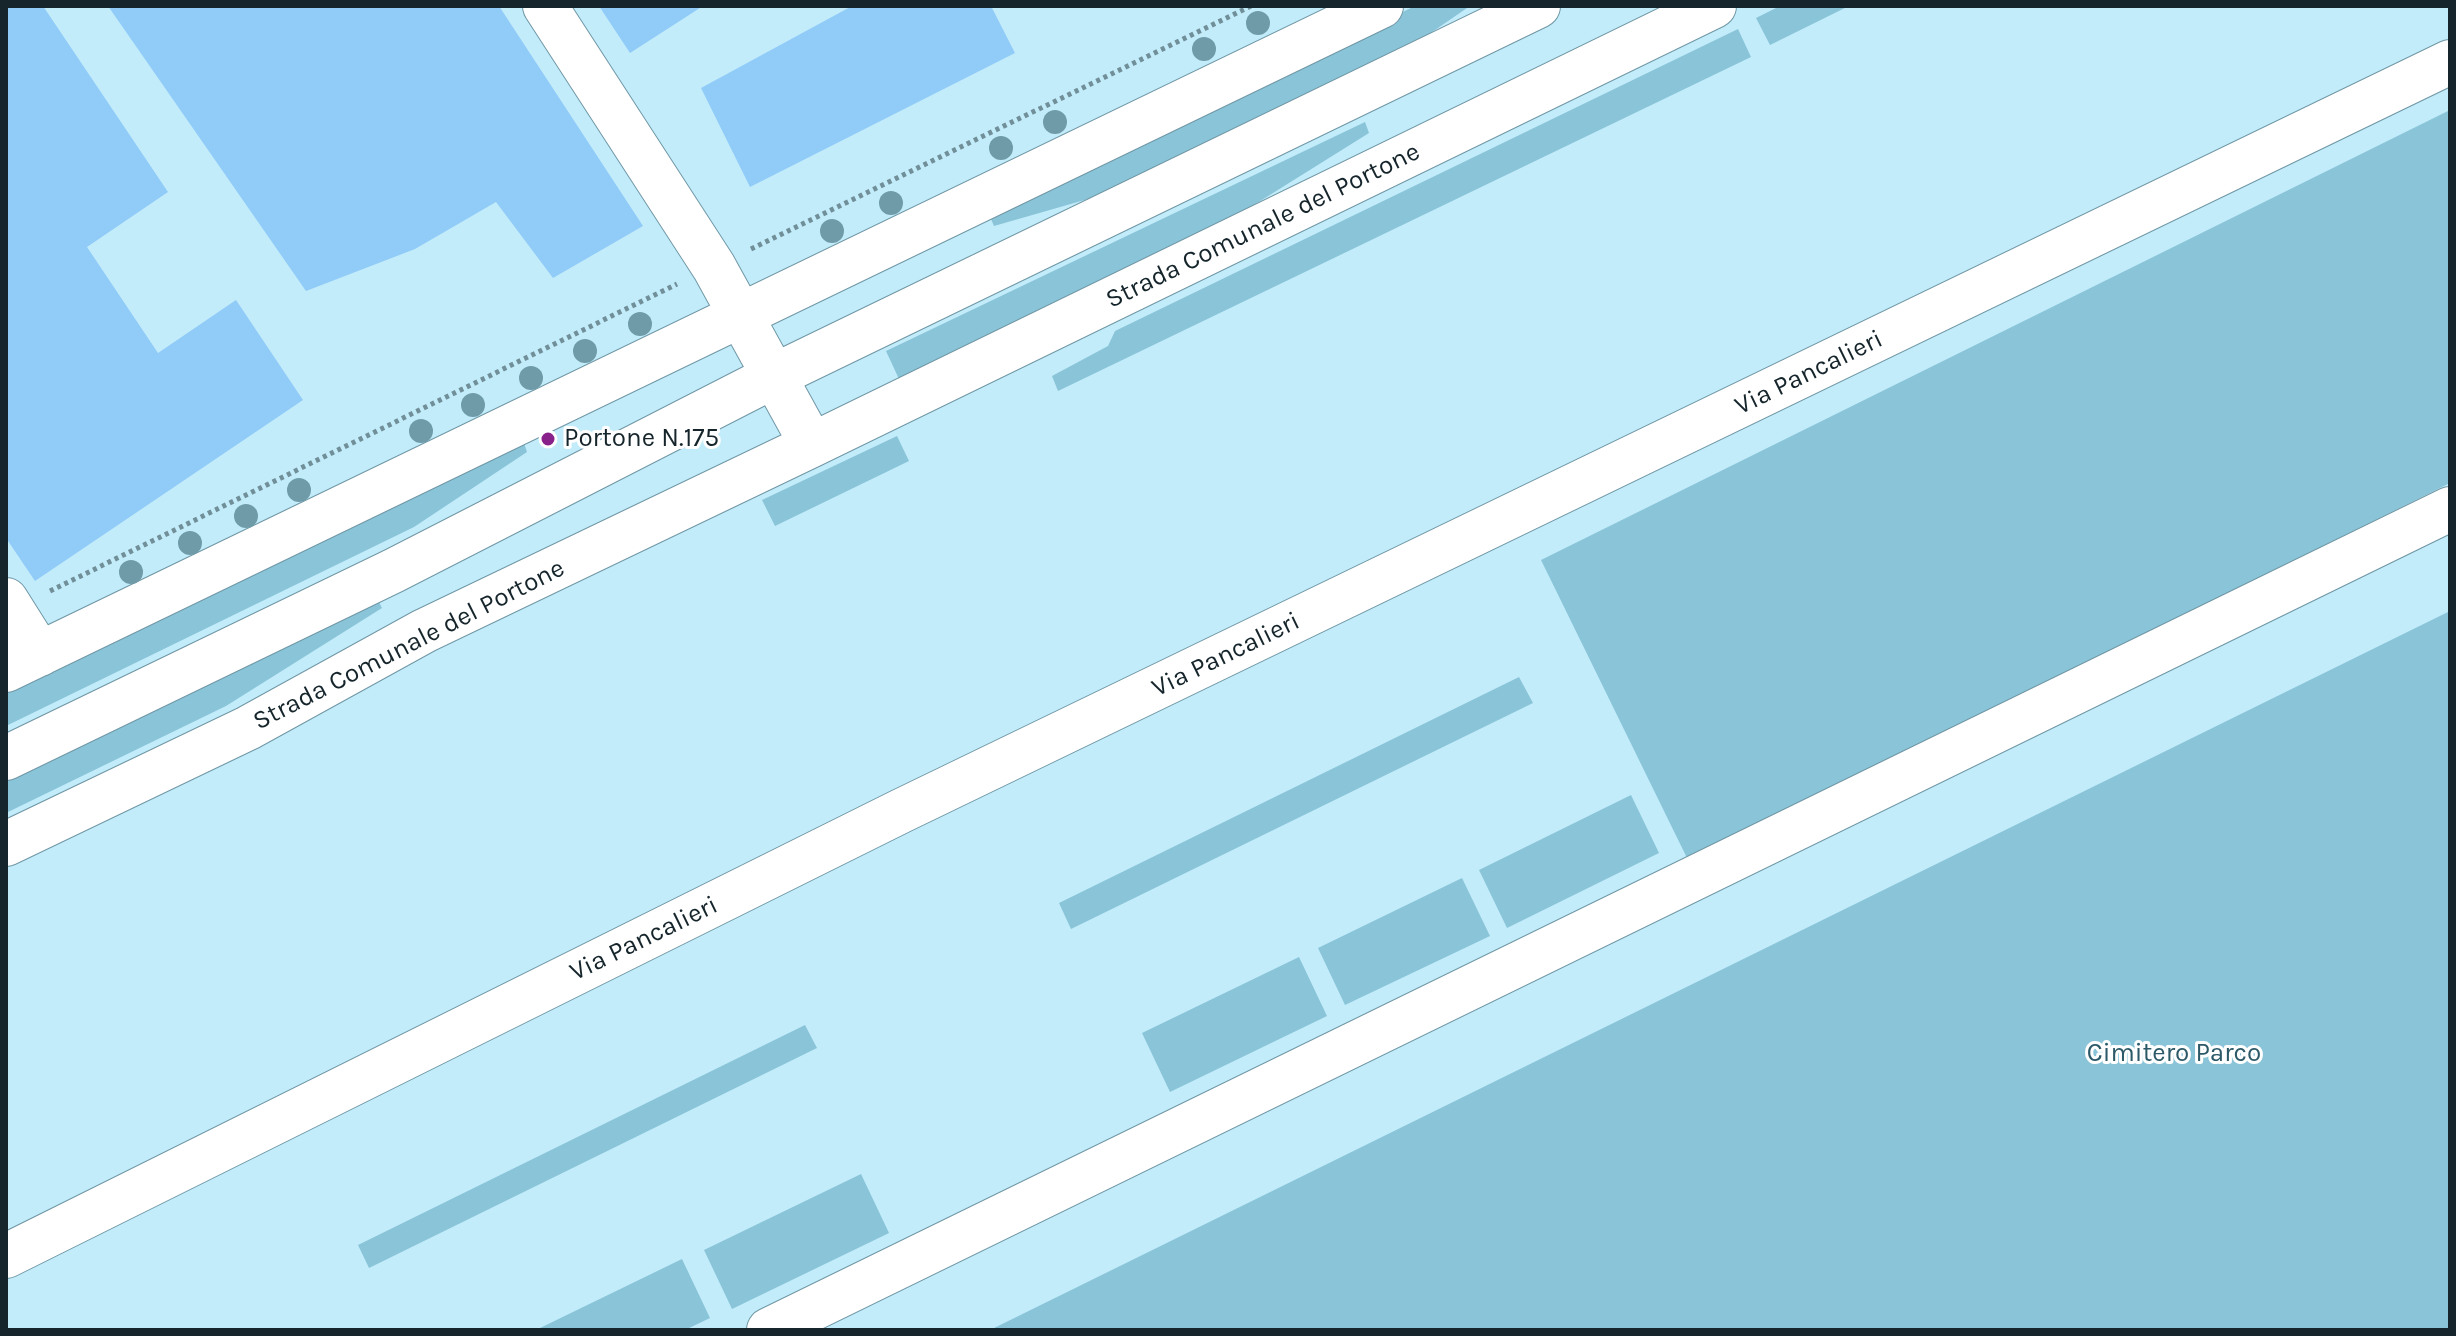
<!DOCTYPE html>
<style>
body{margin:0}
#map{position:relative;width:2456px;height:1336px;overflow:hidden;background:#c2ecfa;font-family:Karla,sans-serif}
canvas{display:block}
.frame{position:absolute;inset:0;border:8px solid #15252b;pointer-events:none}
</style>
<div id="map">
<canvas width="2456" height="1336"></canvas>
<div class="frame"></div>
</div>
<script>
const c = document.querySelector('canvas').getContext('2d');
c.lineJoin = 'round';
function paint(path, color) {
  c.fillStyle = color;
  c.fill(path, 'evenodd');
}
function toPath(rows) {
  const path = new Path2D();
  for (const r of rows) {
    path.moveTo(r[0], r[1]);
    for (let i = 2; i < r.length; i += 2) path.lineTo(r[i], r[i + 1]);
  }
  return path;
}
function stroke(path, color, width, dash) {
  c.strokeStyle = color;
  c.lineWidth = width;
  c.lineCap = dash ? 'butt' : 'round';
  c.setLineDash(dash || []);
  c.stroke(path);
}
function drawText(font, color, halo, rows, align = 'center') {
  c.font = font + ' Karla,sans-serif';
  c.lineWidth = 6;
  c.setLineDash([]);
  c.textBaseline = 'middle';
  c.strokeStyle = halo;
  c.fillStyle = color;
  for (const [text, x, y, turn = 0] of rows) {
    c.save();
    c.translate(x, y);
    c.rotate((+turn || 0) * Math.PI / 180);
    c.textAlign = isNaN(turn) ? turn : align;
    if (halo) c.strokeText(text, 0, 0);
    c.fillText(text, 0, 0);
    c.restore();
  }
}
const green = toPath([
 [1415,6,1470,6,1416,43,1116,191,994,226,988,212],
 [1780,6,1849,6,1770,45,1756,18],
 [1738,29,1751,57,1058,391,1052,376,1108,346,1115,331],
 [2450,110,2450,483,1688,860,1541,560],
 [1365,122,1369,133,1225,223,899,379,886,351],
 [897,436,909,461,775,526,762,500],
 [522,437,527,452,414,527,6,726,6,688],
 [377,598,382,608,226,706,6,813,6,778],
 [2450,611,2450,1330,990,1330],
 [1519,677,1533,703,1071,929,1059,903],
 [1631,795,1659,853,1507,928,1479,870],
 [1462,878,1490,936,1345,1005,1318,948],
 [1299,957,1327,1016,1170,1092,1142,1033],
 [805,1025,817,1048,369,1268,358,1245],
 [861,1174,889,1233,732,1309,704,1250],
 [682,1259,710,1318,685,1330,541,1330,540,1328]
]);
const building = toPath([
 [6,6,43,6,168,192,87,247,158,353,236,300,303,400,35,581,6,538],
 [108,6,499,6,643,226,553,278,496,202,415,249,306,291],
 [599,6,703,6,630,53],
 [852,6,991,6,1015,53,750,187,701,88]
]);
const path = toPath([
 [751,249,1251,6],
 [50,591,677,284]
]);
const minor = toPath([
 [545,6,714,267,812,445],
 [6,600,40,654],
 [6,670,1381,6],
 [6,758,393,571,774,376,1538,6],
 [6,844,248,728,424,631,812,445,1714,6],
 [6,1256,901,811,2450,62],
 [769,1330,2450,509]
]);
const trees = [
 [1258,23],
 [1204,49],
 [1055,122],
 [1001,148],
 [891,203],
 [832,231],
 [640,324],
 [585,351],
 [531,378],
 [473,405],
 [421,431],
 [299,490],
 [246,516],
 [190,543],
 [131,572]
];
const markers = [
 [548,439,8,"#88228a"]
];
const streetNames = [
 ["Strada Comunale del Portone",1263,226,-26],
 ["Via Pancalieri",1809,373,-26],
 ["Strada Comunale del Portone",409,645,-27],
 ["Via Pancalieri",1226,655,-26],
 ["Via Pancalieri",644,939,-26]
];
const poiNames = [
 ["Portone N.175",564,439]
];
const parkNames = [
 ["Cimitero Parco",2174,1054]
];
paint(green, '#8ac4d8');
paint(building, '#91cbf8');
stroke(minor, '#7097a5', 46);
stroke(path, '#718f99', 5, [4, 4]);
stroke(minor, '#fff', 44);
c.fillStyle = '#6f9ba9';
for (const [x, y] of trees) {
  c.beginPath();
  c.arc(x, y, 12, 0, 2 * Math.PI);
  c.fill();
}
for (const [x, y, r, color] of markers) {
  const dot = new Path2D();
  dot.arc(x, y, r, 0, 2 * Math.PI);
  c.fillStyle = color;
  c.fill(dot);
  stroke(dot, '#fff', 3);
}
drawText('26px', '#15252b', '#fff', streetNames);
drawText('26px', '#15252b', '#fff', poiNames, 'left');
drawText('26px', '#2b5967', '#fff', parkNames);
</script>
